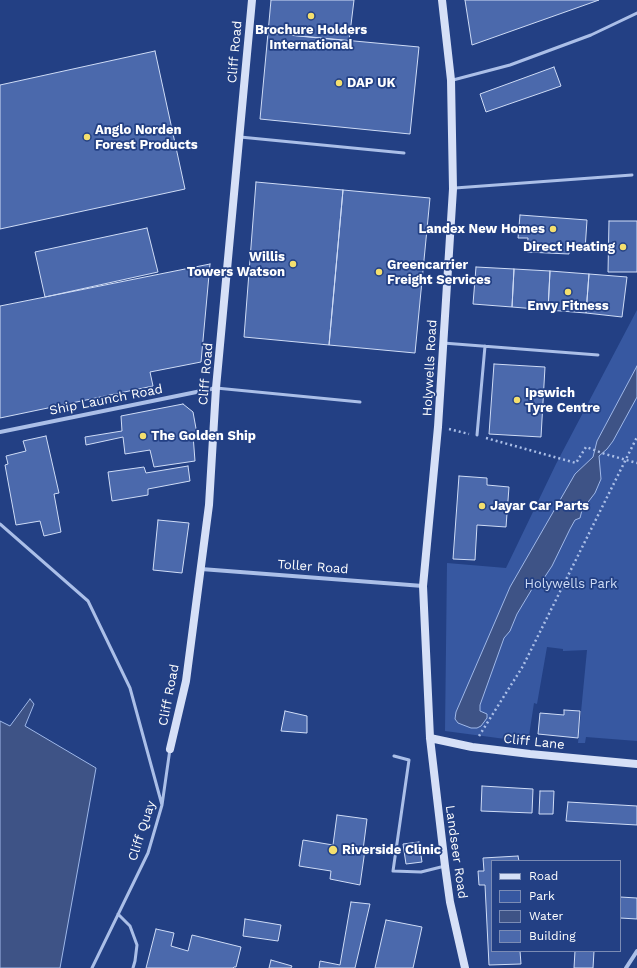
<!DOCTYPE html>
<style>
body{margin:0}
#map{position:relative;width:637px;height:968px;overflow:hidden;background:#234084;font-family:"Work Sans",sans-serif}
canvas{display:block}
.legend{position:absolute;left:491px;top:860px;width:130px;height:92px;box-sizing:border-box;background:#234084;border:1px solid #7b8cb5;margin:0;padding:5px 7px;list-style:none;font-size:12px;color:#fff}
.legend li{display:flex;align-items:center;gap:8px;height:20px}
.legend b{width:20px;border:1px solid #7b8cb5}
</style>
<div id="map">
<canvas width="637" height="968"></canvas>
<ul class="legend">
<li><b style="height:5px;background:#d6e0f7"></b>Road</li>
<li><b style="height:11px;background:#3758a1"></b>Park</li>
<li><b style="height:11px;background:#3e5386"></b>Water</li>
<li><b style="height:11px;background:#4b69ac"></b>Building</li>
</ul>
</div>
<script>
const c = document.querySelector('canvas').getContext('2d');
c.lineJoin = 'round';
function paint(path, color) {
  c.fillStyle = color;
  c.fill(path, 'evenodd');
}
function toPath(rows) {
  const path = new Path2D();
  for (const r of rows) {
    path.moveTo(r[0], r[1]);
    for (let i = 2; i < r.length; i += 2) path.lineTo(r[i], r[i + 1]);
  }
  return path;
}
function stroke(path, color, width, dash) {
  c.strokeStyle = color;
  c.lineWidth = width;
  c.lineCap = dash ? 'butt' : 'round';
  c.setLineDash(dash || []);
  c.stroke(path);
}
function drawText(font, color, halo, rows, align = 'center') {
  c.font = font + ' "Work Sans",sans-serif';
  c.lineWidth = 3.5;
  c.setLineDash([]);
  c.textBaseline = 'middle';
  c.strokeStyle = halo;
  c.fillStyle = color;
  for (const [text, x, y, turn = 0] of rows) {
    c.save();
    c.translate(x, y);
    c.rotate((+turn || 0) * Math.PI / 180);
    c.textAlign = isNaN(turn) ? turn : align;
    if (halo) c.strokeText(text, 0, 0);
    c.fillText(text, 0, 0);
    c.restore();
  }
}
const green = toPath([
 [637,310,637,741,586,737,585,743,578,743,587,650,563,651,563,649,547,647,537,704,534,703,528,742,445,731,447,563,506,568,556,464]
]);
const water = toPath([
 [637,366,637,397,613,441,607,449,599,456,601,479,595,493,582,510,580,518,575,520,570,529,552,566,542,581,532,589,517,614,510,631,504,638,480,705,480,711,487,714,487,718,481,726,477,728,471,728,458,723,455,719,456,712,510,587,575,474,593,457,597,441,637,366],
 [30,699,34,704,25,726,96,768,60,968,0,968,0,721,10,726,30,699]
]);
const building = toPath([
 [271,0,354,0,349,41,268,33,271,0],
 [465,0,599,0,472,45,465,0],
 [268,33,419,47,410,134,260,119,268,33],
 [155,51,185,189,0,229,0,85,155,51],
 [554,67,561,86,486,112,480,94,554,67],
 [256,182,343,190,329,345,244,337,256,182],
 [343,190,430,198,415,353,329,345,343,190],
 [520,215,587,220,585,250,569,249,569,254,527,252,528,238,518,238,520,215],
 [609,221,637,221,637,272,608,272,609,221],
 [147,228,158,272,45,297,35,252,147,228],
 [210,264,201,362,150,372,153,386,0,418,0,306,210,264],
 [476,267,514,269,512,307,473,304,476,267],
 [514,269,550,271,548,310,512,307,514,269],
 [550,271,589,274,586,313,548,310,550,271],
 [589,274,627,277,622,317,586,313,589,274],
 [494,364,545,367,541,437,489,434,494,364],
 [183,404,193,412,197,434,193,435,195,461,154,467,150,450,125,454,123,437,86,445,85,437,122,431,121,416,183,404],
 [46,436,59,493,54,494,61,532,44,536,40,521,16,525,5,465,8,464,6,456,26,451,23,441,46,436],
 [188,466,190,481,148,489,148,495,112,501,108,472,144,467,146,473,188,466],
 [459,476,487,478,487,485,509,487,506,527,477,525,475,560,453,559,459,476],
 [158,520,189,523,182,573,153,570,158,520],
 [564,710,580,711,578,738,538,734,540,713,564,715,564,710],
 [285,711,307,716,307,733,281,731,285,711],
 [482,786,533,789,532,813,481,811,482,786],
 [540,791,554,791,553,814,539,814,540,791],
 [568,802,637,806,637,825,566,821,568,802],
 [337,815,367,819,363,850,365,850,360,885,330,879,331,871,299,866,303,840,333,845,337,815],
 [419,842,422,862,406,864,403,844,419,842],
 [518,856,519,861,492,861,492,951,520,951,521,964,489,965,485,885,479,885,478,871,484,871,483,858,518,856],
 [620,897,637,898,637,919,620,918,620,897],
 [351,902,370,904,355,968,319,968,320,961,340,965,351,902],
 [245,919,281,925,278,941,243,936,245,919],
 [386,920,422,927,413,968,375,968,386,920],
 [156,929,174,933,171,946,188,951,192,935,241,947,236,967,234,967,233,968,146,968,156,929],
 [575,951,594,951,593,968,574,968,575,951],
 [271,960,292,966,291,968,269,968,271,960]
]);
const path = toPath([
 [449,429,469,434],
 [486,438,576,463,586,447,605,454,637,463],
 [479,736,523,666,637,437]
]);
const lane = toPath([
 [453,80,510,65,591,35,637,13],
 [240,137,404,153],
 [455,188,632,175],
 [443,343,598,355],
 [216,388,360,402],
 [477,435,485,346],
 [0,524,88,601,130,688,162,805],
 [394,756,409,760,393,871,421,872,445,866],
 [118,914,130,926,137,945,135,961,133,968],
 [92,968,148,853,162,805,170,749]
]);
const street = toPath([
 [0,432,216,388],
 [201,569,423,586],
 [626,968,637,951]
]);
const secondary = toPath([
 [442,0,451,80,453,189,438,427,423,586,430,738,445,866,450,902,465,968],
 [430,738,472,747,530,754,637,764],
 [170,749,186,681,209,505,216,388,252,0]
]);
const markers = [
 [311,16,4,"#f4df6e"],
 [339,83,4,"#f4df6e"],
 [87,137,4,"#f4df6e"],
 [553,229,4,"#f4df6e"],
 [623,247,4,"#f4df6e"],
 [293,264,4,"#f4df6e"],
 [379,272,4,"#f4df6e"],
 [568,292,4,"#f4df6e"],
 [517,400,4,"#f4df6e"],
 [143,436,4,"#f4df6e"],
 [482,506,4,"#f4df6e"],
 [333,850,5,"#f4df6e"]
];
const poiNames = [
 ["Brochure Holders",311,30,"center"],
 ["International",311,45,"center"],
 ["DAP UK",347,83],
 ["Anglo Norden",95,130],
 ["Forest Products",95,145],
 ["Landex New Homes",545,229,"right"],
 ["Direct Heating",615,247,"right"],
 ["Willis",285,257,"right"],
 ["Towers Watson",285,272,"right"],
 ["Greencarrier",387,265],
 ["Freight Services",387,280],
 ["Envy Fitness",568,306,"center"],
 ["Ipswich",525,393],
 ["Tyre Centre",525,408],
 ["The Golden Ship",151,436],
 ["Jayar Car Parts",490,506],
 ["Riverside Clinic",342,850]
];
const streetNames = [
 ["Cliff Road",235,52,-85],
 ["Holywells Road",430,368,-87],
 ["Cliff Road",206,374,-85],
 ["Ship Launch Road",106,400,-11],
 ["Toller Road",313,567,4],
 ["Cliff Road",169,695,-79],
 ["Cliff Lane",534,742,6],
 ["Cliff Quay",142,831,-72],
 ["Landseer Road",456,852,82]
];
const parkNames = [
 ["Holywells Park",571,584]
];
paint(green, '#3758a1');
paint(water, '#3e5386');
stroke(water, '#9fb8e9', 1);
paint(building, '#4b69ac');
stroke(building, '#cfdcf6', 1);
stroke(path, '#abbfe8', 2.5, [2, 3]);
stroke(lane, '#abbfe8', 3);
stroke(street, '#abbfe8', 4);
stroke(secondary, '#d6e0f7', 8);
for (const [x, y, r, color] of markers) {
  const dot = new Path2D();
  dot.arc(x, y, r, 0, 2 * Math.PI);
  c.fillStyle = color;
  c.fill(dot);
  stroke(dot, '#234084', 1.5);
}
drawText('bold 13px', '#fff', '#234084', poiNames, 'left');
drawText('13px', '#fff', '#234084', streetNames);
drawText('13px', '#cfdcf6', '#234084', parkNames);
</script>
